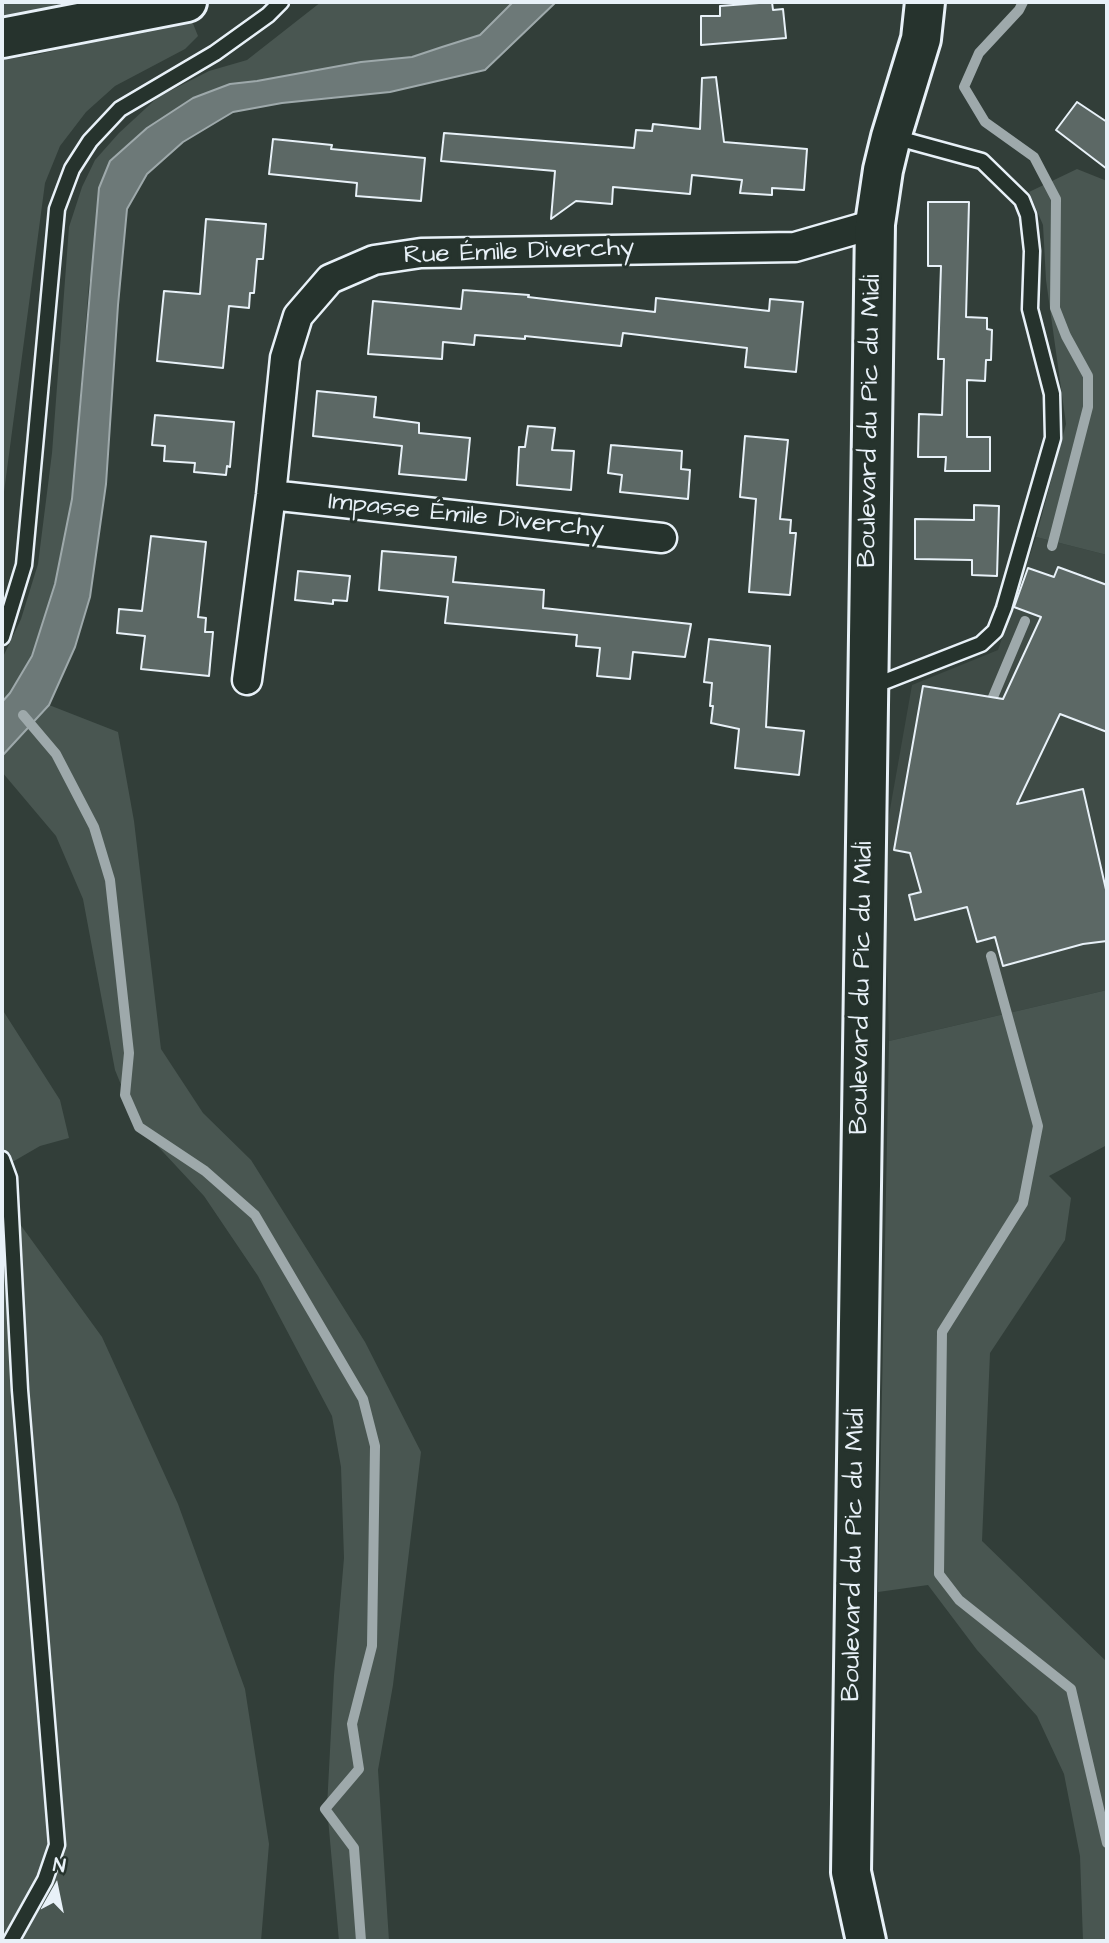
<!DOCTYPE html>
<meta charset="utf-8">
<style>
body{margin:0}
#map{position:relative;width:1109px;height:1943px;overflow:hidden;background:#323e39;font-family:"Architects Daughter",sans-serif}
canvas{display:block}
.frame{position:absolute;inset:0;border:4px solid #e8f1f8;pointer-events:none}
.north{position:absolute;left:21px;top:1852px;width:70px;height:70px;-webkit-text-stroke:5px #26332d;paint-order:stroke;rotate:9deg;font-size:19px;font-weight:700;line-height:28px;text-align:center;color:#e8f1f8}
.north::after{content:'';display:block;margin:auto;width:24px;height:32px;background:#e8f1f8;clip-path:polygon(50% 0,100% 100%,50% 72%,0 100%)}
</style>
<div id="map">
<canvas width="1109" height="1943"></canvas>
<div class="frame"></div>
<div class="north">N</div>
</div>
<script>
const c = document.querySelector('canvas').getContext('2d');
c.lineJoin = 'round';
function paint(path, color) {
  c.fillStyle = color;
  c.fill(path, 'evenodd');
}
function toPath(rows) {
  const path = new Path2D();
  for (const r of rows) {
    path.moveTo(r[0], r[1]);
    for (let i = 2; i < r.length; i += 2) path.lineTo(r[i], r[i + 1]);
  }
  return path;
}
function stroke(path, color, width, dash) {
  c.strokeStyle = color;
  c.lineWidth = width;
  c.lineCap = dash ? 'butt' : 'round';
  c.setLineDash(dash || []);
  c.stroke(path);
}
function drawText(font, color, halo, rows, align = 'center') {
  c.font = font + ' "Architects Daughter",sans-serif';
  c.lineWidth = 6;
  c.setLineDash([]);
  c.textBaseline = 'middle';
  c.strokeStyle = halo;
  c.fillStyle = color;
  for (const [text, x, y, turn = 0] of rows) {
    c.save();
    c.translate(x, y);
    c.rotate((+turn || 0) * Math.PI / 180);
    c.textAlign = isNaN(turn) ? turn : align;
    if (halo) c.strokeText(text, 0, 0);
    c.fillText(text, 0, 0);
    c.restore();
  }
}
const built = toPath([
 [1036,537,1107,555,1107,990,889,1041,884,843,912,685,998,650]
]);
const green = toPath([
 [2,2,104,2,2,19],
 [321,2,513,2,480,35,412,57,361,62,257,81,230,84,147,128,89,283,72,499,55,584,32,656,10,693,2,702,2,659,21,619,38,564,52,453,69,227,82,187,95,160,119,133,158,97,209,71,247,60],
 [182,21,192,21,198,36,185,49,115,86,86,112,60,146,45,183,2,507,2,60,35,55],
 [1077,169,1107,181,1107,555,1036,537,1066,424,1046,280,1043,225,1029,192],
 [49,705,118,732,134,821,161,1049,203,1113,251,1160,365,1342,421,1452,393,1685,378,1770,389,1941,339,1941,327,1807,334,1675,344,1558,341,1467,332,1416,258,1276,204,1196,137,1124,115,1070,83,899,56,836,2,772,2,756],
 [1107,990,1107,1145,1049,1176,1071,1198,1065,1240,990,1353,982,1541,1107,1662,1107,1941,1083,1941,1080,1856,1064,1774,1037,1716,977,1650,928,1585,878,1592,889,1041],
 [2,1009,60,1100,69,1138,40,1146,2,1168],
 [2,1177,17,1220,102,1337,178,1504,245,1689,269,1844,261,1941,2,1941]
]);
const water = toPath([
 [513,2,556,2,485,70,390,92,282,103,233,112,183,142,147,174,127,209,118,305,106,484,90,597,75,647,49,705,2,756,2,702,10,693,32,656,55,584,72,499,99,188,110,161,147,128,193,98,230,84,257,81,361,62,412,57,442,47,480,35,513,2]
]);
const stream = toPath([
 [1023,2,1019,10,979,53,964,87,985,122,1034,157,1056,199,1055,308,1066,336,1088,376,1088,407,1052,546],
 [988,709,1025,621],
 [23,715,56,754,94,827,110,880,129,1053,125,1095,139,1127,205,1171,255,1215,363,1399,375,1446,372,1646,352,1724,359,1769,325,1809,354,1848,361,1941],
 [991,956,1038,1126,1023,1203,942,1332,939,1574,959,1600,1071,1689,1107,1843]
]);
const building = toPath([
 [772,2,773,10,783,9,786,38,701,45,701,16,720,16,720,6,772,2],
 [716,77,724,142,807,149,804,190,772,188,772,195,740,193,742,180,692,175,690,194,613,187,612,204,576,201,551,219,555,171,441,161,444,133,634,148,636,130,652,131,653,124,700,129,702,78,716,77],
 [1077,102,1107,122,1107,169,1056,130,1077,102],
 [273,139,332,145,331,149,425,158,421,201,356,196,357,183,269,174,273,139],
 [928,202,969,202,966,317,987,318,987,329,992,330,991,360,986,360,985,381,967,380,967,437,990,437,990,471,945,471,946,457,918,457,919,414,942,415,944,359,938,359,941,266,928,266,928,202],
 [206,219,266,224,263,259,257,259,254,293,250,293,249,308,229,306,223,368,157,361,164,291,200,294,206,219],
 [463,290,529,295,528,297,655,312,656,298,769,311,770,299,803,302,796,372,745,367,747,348,623,333,621,346,525,336,525,339,475,335,474,345,443,342,442,359,368,354,373,301,461,309,463,290],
 [317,391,376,397,374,417,419,423,419,433,470,438,466,480,399,474,402,446,313,436,317,391],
 [155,415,234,422,230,467,227,466,226,475,194,472,195,463,164,461,165,446,152,445,155,415],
 [528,426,555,428,552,450,574,451,571,490,517,485,519,447,525,447,528,426],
 [745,436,788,440,780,519,791,520,790,533,796,533,790,595,749,592,756,499,740,497,745,436],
 [611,445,682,451,681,469,690,470,688,499,620,492,622,475,608,473,611,445],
 [974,505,999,506,997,576,972,575,972,560,915,559,915,519,974,520,974,505],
 [151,536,206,542,198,617,206,618,205,632,213,632,209,676,141,669,145,636,117,633,119,609,142,611,151,536],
 [382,551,456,557,453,582,544,590,543,608,691,624,685,657,633,652,630,679,597,676,600,648,576,646,577,635,445,623,448,597,379,590,382,551],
 [1058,567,1107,585,1107,732,1060,714,1017,804,1083,789,1107,894,1107,941,1083,944,1003,966,995,937,977,942,967,907,915,920,909,895,921,892,910,853,894,850,923,686,1003,699,1041,617,1014,607,1028,568,1054,577,1058,567],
 [298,571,350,576,347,601,333,600,333,604,295,600,298,571],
 [709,639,770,646,766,727,804,731,799,775,735,768,739,729,711,723,713,706,710,706,712,683,704,682,709,639]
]);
const lane = toPath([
 [2,637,24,565,57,209,72,169,90,141,120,109,215,53,268,15,281,2],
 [871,687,981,644,995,631,1004,608,1053,438,1052,394,1030,309,1032,251,1028,215,1022,200,982,161,894,137],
 [2,1159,9,1178,20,1390,57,1845,45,1880,11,1941]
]);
const street = toPath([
 [271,495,662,538],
 [247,680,271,495,285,358,298,316,330,279,374,260,421,253,795,247,875,224]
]);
const secondary = toPath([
 [2,38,187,2],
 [866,1941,851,1872,875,224,883,170,891,137,921,39,925,2]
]);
const streetNames = [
 ["Rue Émile Diverchy",519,253,-2],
 ["Boulevard du Pic du Midi",871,421,-89],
 ["Impasse Émile Diverchy",466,517,6],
 ["Boulevard du Pic du Midi",863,988,-89],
 ["Boulevard du Pic du Midi",855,1555,-89]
];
paint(built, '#3f4b46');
paint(green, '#495651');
paint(water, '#6d7978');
stroke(water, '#9ea9ab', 2);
stroke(stream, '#9ea9ab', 10);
paint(building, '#5c6865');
stroke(building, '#e8f1f8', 2);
stroke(lane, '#e8f1f8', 19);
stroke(street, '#e8f1f8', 33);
stroke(secondary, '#e8f1f8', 44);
stroke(lane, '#26332d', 14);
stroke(street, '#26332d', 28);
stroke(secondary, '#26332d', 38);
drawText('26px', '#e8f1f8', '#26332d', streetNames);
</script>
